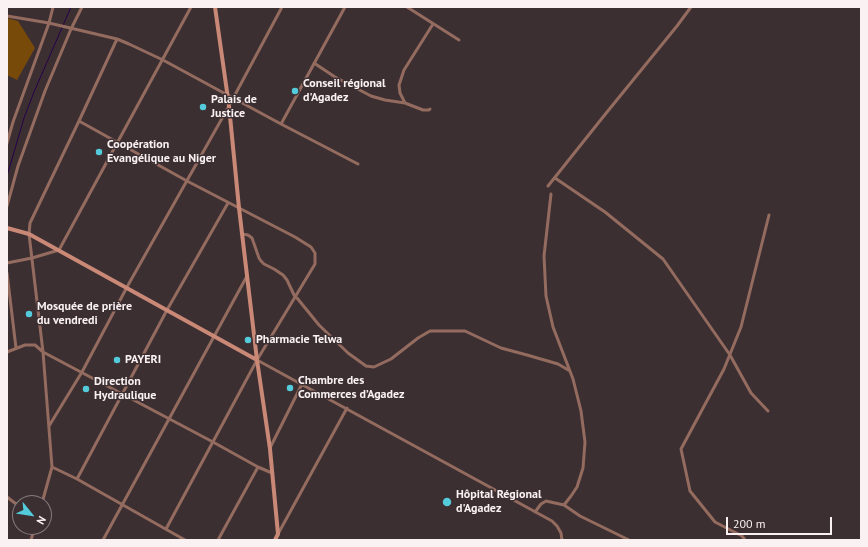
<!DOCTYPE html>
<meta charset="utf-8">
<style>
body{margin:0}
#map{position:relative;width:868px;height:547px;overflow:hidden;background:#3c2f32;font-family:"PT Sans",sans-serif}
canvas{display:block}
.frame{position:absolute;inset:0;border:8px solid #faf1f3;pointer-events:none}
.north{position:absolute;left:12px;top:495px;width:40px;height:40px;box-sizing:border-box;background:#3c2f32;border:1px solid #887d7f;border-radius:50%;rotate:120deg;font-size:11px;font-weight:700;line-height:16px;text-align:center;color:#faf1f3}
.north::after{content:'';display:block;margin:auto;width:14px;height:18px;background:#53cbdb;clip-path:polygon(50% 0,100% 100%,50% 72%,0 100%)}
.scale{position:absolute;left:726px;top:517px;width:106px;height:18px;box-sizing:border-box;border:2px solid #faf1f3;border-top:0;padding-left:5px;font-size:12px;line-height:14px;white-space:nowrap;color:#faf1f3;-webkit-text-stroke:3px #3c2f32;paint-order:stroke}
</style>
<div id="map">
<canvas width="868" height="547"></canvas>
<div class="frame"></div>
<div class="north">N</div>
<div class="scale">200 m</div>
</div>
<script>
const c = document.querySelector('canvas').getContext('2d');
c.lineJoin = 'round';
function paint(path, color) {
  c.fillStyle = color;
  c.fill(path, 'evenodd');
}
function toPath(rows) {
  const path = new Path2D();
  for (const r of rows) {
    path.moveTo(r[0], r[1]);
    for (let i = 2; i < r.length; i += 2) path.lineTo(r[i], r[i + 1]);
  }
  return path;
}
function stroke(path, color, width, dash) {
  c.strokeStyle = color;
  c.lineWidth = width;
  c.lineCap = dash ? 'butt' : 'round';
  c.setLineDash(dash || []);
  c.stroke(path);
}
function drawText(font, color, halo, rows, align = 'center') {
  c.font = font + ' "PT Sans",sans-serif';
  c.lineWidth = 3;
  c.setLineDash([]);
  c.textBaseline = 'middle';
  c.strokeStyle = halo;
  c.fillStyle = color;
  for (const [text, x, y, turn = 0] of rows) {
    c.save();
    c.translate(x, y);
    c.rotate((+turn || 0) * Math.PI / 180);
    c.textAlign = isNaN(turn) ? turn : align;
    if (halo) c.strokeText(text, 0, 0);
    c.fillText(text, 0, 0);
    c.restore();
  }
}
const green = toPath([
 [7,18,18,21,35,48,17,80,7,75]
]);
const stream = toPath([
 [7,176,24,118,34,92,71,7]
]);
const street = toPath([
 [407,7,459,40],
 [7,16,49,23,117,39,129,44,163,60,281,124,358,164],
 [314,63,335,77,371,96,385,100,405,103,423,110,429,110,430,109],
 [405,103,400,93,399,85,404,70,433,24],
 [79,121,187,181,295,237,311,247,315,253,315,264,257,360,166,529],
 [281,124,345,7],
 [7,143,13,122,49,23,53,7],
 [555,178,605,212,663,259,730,355,751,393,768,411],
 [548,186,603,117,677,26,691,7],
 [7,206,18,166,45,91,71,29,82,7],
 [242,234,248,235,252,238,259,258,261,261,264,264,274,269,283,275,287,280,295,297,297,298,319,325,348,353,366,366,374,367,391,359,418,338,430,331,465,331,501,348,527,355,558,364,570,371],
 [7,263,32,258,59,250,191,7],
 [7,273,16,348],
 [7,352,25,345,35,345,43,352,213,442,258,467,272,473],
 [257,360,552,521,557,526,561,533,562,540],
 [49,426,82,372,127,287,229,106,282,7],
 [270,448,302,384],
 [52,467,77,479,185,540],
 [77,479,167,310,228,203],
 [7,497,20,507],
 [42,503,52,467,43,352,29,234,30,223,79,121,117,39],
 [564,505,580,516,629,540],
 [535,512,541,504,546,501,564,505,571,496,577,487,583,468,585,442,581,411,573,379,553,327,546,296,544,256,551,194],
 [278,534,347,408],
 [31,540,35,527],
 [103,540,247,276],
 [218,540,258,467],
 [745,540,742,536,715,522,690,491,681,449,724,369,741,327,769,215]
]);
const secondary = toPath([
 [215,7,229,106,239,208,257,360,270,449,278,534,275,540],
 [7,228,29,234,257,360]
]);
const markers = [
 [295,91,4,"#53cbdb"],
 [203,107,4,"#53cbdb"],
 [99,152,4,"#53cbdb"],
 [29,314,4,"#53cbdb"],
 [248,340,4,"#53cbdb"],
 [117,360,4,"#53cbdb"],
 [290,388,4,"#53cbdb"],
 [86,389,4,"#53cbdb"],
 [447,502,5,"#53cbdb"]
];
const poiNames = [
 ["Conseil régional",303,84],
 ["d'Agadez",303,98],
 ["Palais de",211,100],
 ["Justice",211,114],
 ["Coopération",107,145],
 ["Evangélique au Niger",107,159],
 ["Mosquée de prière",37,307],
 ["du vendredi",37,321],
 ["Pharmacie Telwa",256,340],
 ["PAYERI",125,360],
 ["Chambre des",298,381],
 ["Commerces d’Agadez",298,395],
 ["Direction",94,382],
 ["Hydraulique",94,396],
 ["Hôpital Régional",456,495],
 ["d'Agadez",456,509]
];
paint(green, '#774a09');
stroke(stream, '#270049', 1);
stroke(street, '#946b5f', 3);
stroke(secondary, '#ca8977', 4);
for (const [x, y, r, color] of markers) {
  const dot = new Path2D();
  dot.arc(x, y, r, 0, 2 * Math.PI);
  c.fillStyle = color;
  c.fill(dot);
  stroke(dot, '#3c2f32', 1.5);
}
drawText('bold 12px', '#faf1f3', '#3c2f32', poiNames, 'left');
</script>
